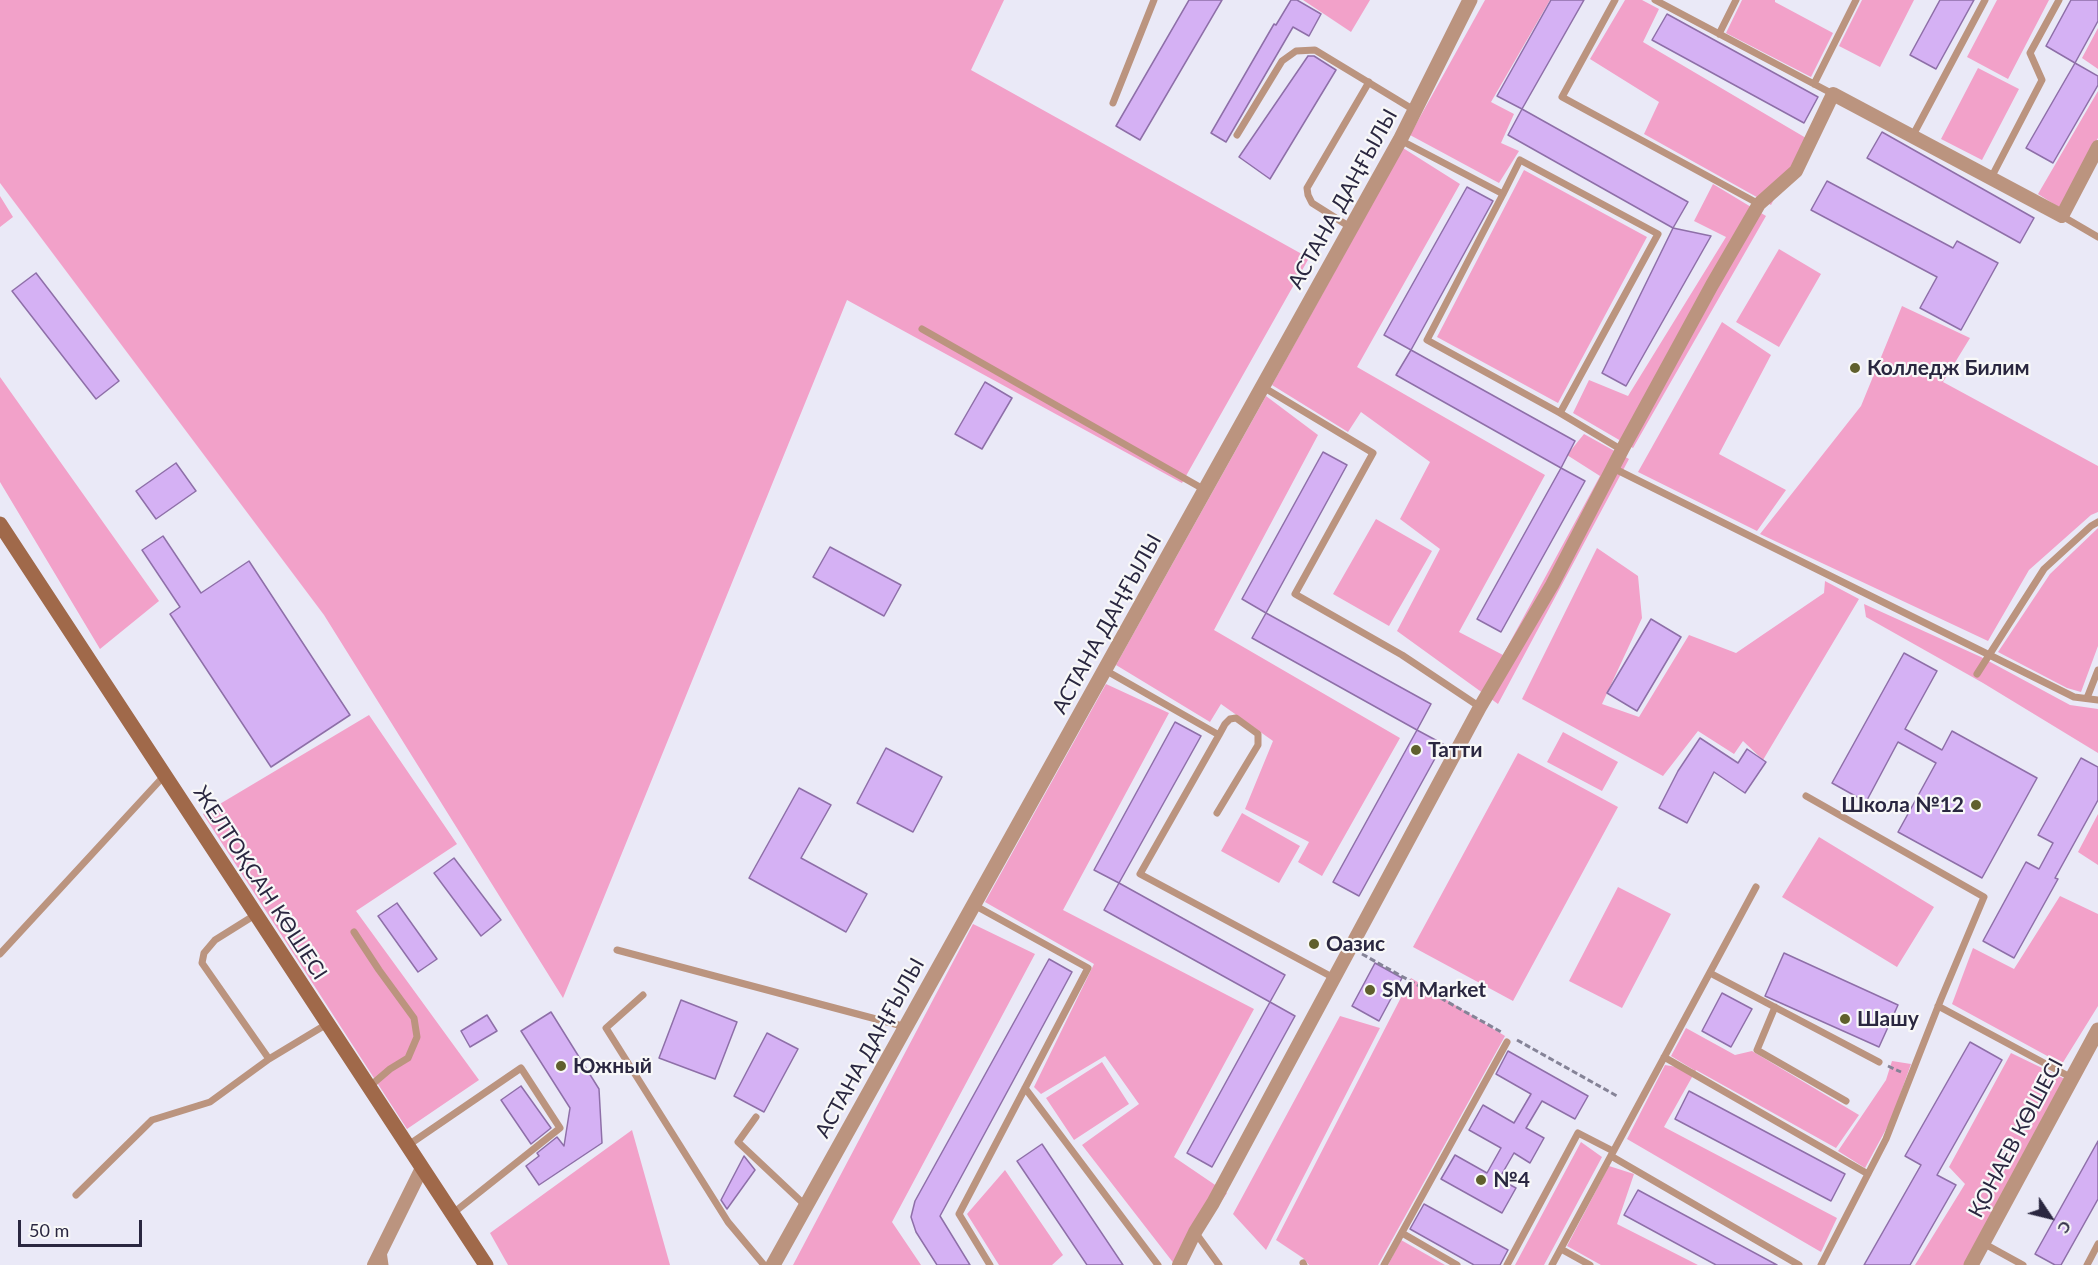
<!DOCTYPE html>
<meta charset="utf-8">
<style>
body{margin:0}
#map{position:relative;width:2098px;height:1265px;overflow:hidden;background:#eae9f7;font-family:Lato,sans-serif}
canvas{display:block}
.north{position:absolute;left:2020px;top:1187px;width:60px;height:60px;-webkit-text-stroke:4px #f8f8f8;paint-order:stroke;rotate:125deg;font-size:16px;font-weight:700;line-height:24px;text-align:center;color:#2a2740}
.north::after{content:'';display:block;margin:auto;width:21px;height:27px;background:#2a2740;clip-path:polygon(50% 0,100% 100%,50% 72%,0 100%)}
.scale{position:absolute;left:18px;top:1220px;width:124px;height:27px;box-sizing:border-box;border:3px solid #2a2740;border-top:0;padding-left:8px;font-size:18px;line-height:21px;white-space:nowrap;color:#2a2740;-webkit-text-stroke:4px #f8f8f8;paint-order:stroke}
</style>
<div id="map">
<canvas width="2098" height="1265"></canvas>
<div class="north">С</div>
<div class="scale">50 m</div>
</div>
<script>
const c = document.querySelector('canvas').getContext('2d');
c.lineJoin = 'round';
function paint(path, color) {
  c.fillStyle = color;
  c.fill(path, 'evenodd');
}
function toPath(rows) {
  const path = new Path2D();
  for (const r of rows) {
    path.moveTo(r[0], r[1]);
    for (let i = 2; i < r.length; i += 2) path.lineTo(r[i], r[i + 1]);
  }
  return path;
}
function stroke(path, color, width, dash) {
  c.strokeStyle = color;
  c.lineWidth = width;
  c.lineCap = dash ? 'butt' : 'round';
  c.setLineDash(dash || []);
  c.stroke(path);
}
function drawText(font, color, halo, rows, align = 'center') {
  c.font = font + ' Lato,sans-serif';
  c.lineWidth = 4.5;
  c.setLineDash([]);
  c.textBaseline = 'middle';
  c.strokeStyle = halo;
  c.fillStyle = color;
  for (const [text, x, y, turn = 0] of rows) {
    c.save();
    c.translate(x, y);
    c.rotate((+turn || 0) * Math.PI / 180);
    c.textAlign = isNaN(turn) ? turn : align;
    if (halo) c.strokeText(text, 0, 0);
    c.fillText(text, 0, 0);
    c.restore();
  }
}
const green = toPath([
 [0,0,1004,0,971,70,1309,258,1182,483,847,300,563,998,324,615,0,183],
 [1303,0,1370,0,1351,32],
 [1485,0,1550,0,1491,102,1514,114,1501,143,1519,151,1499,183,1410,135],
 [1625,0,1642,0,1659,9,1643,42,1806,138,1771,205,1644,134,1659,102,1590,59],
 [1742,0,1775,0,1775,2,1833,33,1811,77,1726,33],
 [1862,0,1914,0,1880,67,1839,46],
 [1997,0,2049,0,2008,79,1967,57],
 [2098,28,2098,69,2082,58],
 [1978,68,2019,89,1982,160,1941,139],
 [2098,91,2098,138,2060,208,2038,194],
 [1403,148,1460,184,1357,367,1545,475,1459,632,1503,655,1600,476,1567,455,1584,434,1629,459,1498,704,1397,631,1440,549,1400,519,1430,462,1361,412,1348,432,1272,385],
 [1524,170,1647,237,1558,403,1437,337],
 [1713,184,1766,216,1633,448,1573,413,1589,380,1628,396,1726,237,1694,221],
 [0,196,13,217,0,227],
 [1779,249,1821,274,1779,347,1736,322],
 [1902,306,1970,338,1943,382,2098,466,2098,512,2091,515,2029,570,1988,641,1760,534,1861,406],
 [1722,322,1771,355,1719,454,1786,490,1757,531,1638,472],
 [0,377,159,601,100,649,0,482],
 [1266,396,1318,435,1214,630,1400,738,1322,876,1298,862,1309,842,1245,809,1273,741,1221,704,1210,722,1116,665],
 [1376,519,1432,551,1389,626,1333,594],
 [2098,528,2098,646,2081,692,2067,688,1998,652,2050,574],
 [1597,548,1638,576,1642,618,1602,704,1639,717,1689,635,1736,653,1824,593,1825,581,1859,599,1763,760,1743,741,1734,754,1698,731,1663,776,1522,699],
 [1864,604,1981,657,2070,705,2098,709,2098,753,1983,683,1866,617],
 [1106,684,1169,713,1063,910,1254,1009,1174,1157,1227,1193,1178,1265,1175,1265,1082,1145,1139,1104,1105,1056,1041,1094,1034,1087,1094,964,985,902],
 [369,715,457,844,356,911,479,1080,407,1129,203,814],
 [1563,732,1618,762,1602,791,1547,762],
 [1518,753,1618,807,1513,1001,1413,947],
 [1242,813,1300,846,1279,883,1221,851],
 [2098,814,2098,865,2078,852],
 [1819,837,1934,907,1897,967,1782,897],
 [1618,887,1671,914,1622,1008,1569,981],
 [2060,896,2098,914,2098,1006,2062,1064,1952,1004,1973,948,2014,969],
 [973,924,1035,954,892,1222,921,1265,793,1265],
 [1411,978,1505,1036,1378,1265,1309,1265,1303,1258,1276,1240],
 [1340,1016,1380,1028,1266,1250,1233,1214],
 [1686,1028,1735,1055,1752,1051,1859,1115,1836,1148,1696,1070,1664,1127,1837,1218,1821,1252,1627,1139,1665,1065,1694,1070,1671,1056],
 [2011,1053,2067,1080,1967,1265,1915,1265,1965,1184,1949,1167],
 [1892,1061,1911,1064,1891,1120,1865,1168,1838,1151,1886,1080],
 [1102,1062,1129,1104,1074,1140,1046,1098],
 [632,1130,670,1265,508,1265,490,1233],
 [1581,1142,1602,1157,1544,1265,1515,1265],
 [1609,1166,1634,1174,1617,1224,1698,1265,1601,1265,1567,1246],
 [1005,1170,1063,1255,1052,1265,999,1265,967,1214],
 [1401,1240,1445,1265,1388,1265]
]);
const building = toPath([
 [1189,0,1222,0,1140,140,1116,126,1189,0],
 [1291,0,1297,0,1321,14,1309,36,1293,27,1226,142,1211,133,1274,24,1276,25,1291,0],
 [1551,0,1584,0,1522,109,1497,96,1551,0],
 [1940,0,1974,0,1936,69,1910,55,1940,0],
 [2071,0,2098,0,2098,21,2075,63,2046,46,2071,0],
 [1667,14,1818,97,1804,123,1652,40,1667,14],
 [1308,56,1314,56,1336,70,1270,179,1239,157,1308,56],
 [2075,63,2098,76,2098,85,2053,163,2026,148,2075,63],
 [1522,109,1688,202,1673,228,1508,135,1522,109],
 [1882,132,2034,218,2020,243,1867,158,1882,132],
 [1827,181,1953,248,1957,241,1998,263,1961,330,1920,308,1937,277,1811,210,1827,181],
 [1467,187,1493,201,1411,350,1384,335,1467,187],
 [1673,228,1711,236,1626,386,1602,373,1673,228],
 [36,273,119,381,96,399,12,291,36,273],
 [1411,350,1575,441,1561,468,1396,375,1411,350],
 [985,382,1012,398,982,449,955,434,985,382],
 [1323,452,1347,465,1266,613,1242,599,1323,452],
 [176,463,196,491,156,519,136,491,176,463],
 [1561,468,1585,481,1501,632,1477,619,1561,468],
 [163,536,201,593,249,561,350,715,271,767,170,614,180,607,142,550,163,536],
 [830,547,901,585,884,616,813,577,830,547],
 [1266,613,1431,704,1417,730,1252,638,1266,613],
 [1651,619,1681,637,1637,711,1607,693,1651,619],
 [1904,653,1937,671,1905,729,1942,750,1952,731,2037,778,1982,878,1898,832,1936,763,1898,742,1866,802,1832,783,1904,653],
 [1175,722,1201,736,1119,883,1094,870,1175,722],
 [1417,730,1443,744,1359,896,1333,882,1417,730],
 [1700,738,1738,763,1747,749,1766,762,1745,793,1714,772,1687,823,1659,808,1678,771,1700,738],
 [886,748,942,777,913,832,857,803,886,748],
 [2081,758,2098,767,2098,800,2055,878,2058,879,2014,958,1983,941,2026,862,2039,869,2053,843,2038,835,2081,758],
 [799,788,831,805,801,858,867,894,846,932,749,878,799,788],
 [454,858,501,920,481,936,434,873,454,858],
 [1119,883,1285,975,1270,1002,1104,910,1119,883],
 [397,903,437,959,418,972,378,916,397,903],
 [1784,953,1898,1005,1879,1047,1765,996,1784,953],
 [1049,959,1072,972,940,1216,970,1265,937,1265,916,1232,911,1217,915,1201,1049,959],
 [1375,963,1402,978,1379,1021,1352,1006,1375,963],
 [1722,993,1752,1009,1731,1047,1702,1031,1722,993],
 [681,1000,737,1022,715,1079,659,1058,681,1000],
 [1270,1002,1295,1016,1212,1167,1187,1153,1270,1002],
 [551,1012,599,1089,602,1143,539,1185,526,1166,539,1156,537,1153,557,1137,564,1146,570,1108,521,1031,551,1012],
 [487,1015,497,1031,470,1047,461,1031,487,1015],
 [767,1033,798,1049,764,1112,734,1096,767,1033],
 [1970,1042,2002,1060,1937,1175,1956,1185,1910,1265,1864,1265,1921,1165,1905,1156,1970,1042],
 [1508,1051,1588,1096,1575,1119,1542,1101,1526,1128,1544,1138,1530,1163,1514,1153,1499,1179,1516,1188,1502,1213,1441,1179,1455,1155,1487,1173,1501,1148,1469,1130,1483,1105,1514,1123,1531,1094,1496,1074,1508,1051],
 [521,1086,551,1128,531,1144,501,1100,521,1086],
 [1689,1091,1845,1174,1831,1201,1675,1119,1689,1091],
 [2098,1141,2098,1199,2061,1265,2055,1265,2035,1254,2098,1141],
 [1042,1144,1123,1265,1087,1265,1017,1161,1042,1144],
 [744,1156,755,1170,727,1209,721,1200,744,1156],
 [1638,1190,1777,1265,1716,1265,1624,1215,1638,1190],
 [1424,1204,1508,1250,1500,1265,1474,1265,1410,1229,1424,1204]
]);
const path = toPath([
 [1362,954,1503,1033],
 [1517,1040,1617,1096],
 [1888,1066,1901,1072]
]);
const service = toPath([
 [1615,0,1562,97,1759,204],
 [1655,0,1833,94],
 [1719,34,1736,0],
 [1814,84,1856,0],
 [1113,103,1154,0],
 [1237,135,1282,61,1296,51,1315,50,1414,110],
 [1912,137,1985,0],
 [1400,140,1503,194,1520,160,1658,234,1560,413,1622,450],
 [1991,178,2042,80,2030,53,2059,0],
 [1503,194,1427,340,1560,413],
 [2062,216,2098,237],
 [1350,227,1312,203,1308,195,1307,188,1369,82],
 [922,329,1205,490],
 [1263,387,1373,453,1295,594,1402,655,1480,707],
 [1613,468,2074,697,2098,700],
 [1105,670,1219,735,1140,874,1334,978],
 [1977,674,2044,569,2091,526,2098,522],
 [2087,698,2098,670],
 [1806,796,1984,897,1941,999,1886,1139,1821,1265],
 [1217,813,1258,745,1258,734,1236,718,1230,719,1225,724,1219,735],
 [974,905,1088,968,959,1214,990,1265],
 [255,915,215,940,204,953,202,963,269,1059],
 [354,932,379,970,414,1018,417,1037,408,1058,390,1069,369,1087],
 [617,950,906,1027],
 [0,954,164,776],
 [1710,973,1879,1062],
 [643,995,606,1028,728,1222,764,1265],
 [1938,1006,2072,1078],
 [1775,1007,1757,1050,1846,1101],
 [1664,1057,1868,1174],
 [1025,1088,1158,1265],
 [756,1117,738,1142,806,1206],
 [407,1146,521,1068,560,1128,452,1214],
 [1611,1156,1799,1265],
 [76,1195,152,1120,210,1102,269,1059,327,1024],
 [1195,1232,1219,1265],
 [1402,1233,1457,1265],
 [1983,1243,2023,1265],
 [1561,1249,1590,1265],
 [383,1251,385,1265],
 [1303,1263,1304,1265],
 [1384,1265,1507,1042],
 [1507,1265,1578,1133,1613,1151],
 [1552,1265,1756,887],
 [2087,1265,2098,1244]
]);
const minor = toPath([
 [374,1265,422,1168],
 [1179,1265,1195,1232,1213,1203,1480,707,1552,585,1622,450,1712,285,1759,204,1796,171,1833,94,2062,216,2098,147]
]);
const tertiary = toPath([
 [773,1265,1400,140,1470,0],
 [1971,1265,2098,1030]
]);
const secondary = toPath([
 [0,524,486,1265]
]);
const markers = [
 [1855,368,6,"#60602d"],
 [1416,750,6,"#60602d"],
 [1976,805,6,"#60602d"],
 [1314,944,6,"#60602d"],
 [1370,990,6,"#60602d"],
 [1845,1019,6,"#60602d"],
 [561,1066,6,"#60602d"],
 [1481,1180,6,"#60602d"]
];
const streetNames = [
 ["АСТАНА ДАҢҒЫЛЫ",1343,199,-61],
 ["АСТАНА ДАҢҒЫЛЫ",1107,624,-61],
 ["ЖЕЛТОҚСАН КӨШЕСІ",260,883,57],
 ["АСТАНА ДАҢҒЫЛЫ",870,1048,-61],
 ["ҚОНАЕВ КӨШЕСІ",2016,1138,-62]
];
const poiNames = [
 ["Колледж Билим",1867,368],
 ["Татти",1428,750],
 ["Школа №12",1964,805,"right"],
 ["Оазис",1326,944],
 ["SM Market",1382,990],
 ["Шашу",1857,1019],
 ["Южный",573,1066],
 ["№4",1493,1180]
];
paint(green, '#f2a1c9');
paint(building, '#d5b1f4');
stroke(building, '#8e6fa8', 1.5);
stroke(path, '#858397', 3, [6, 3]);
stroke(service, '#bb947f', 7);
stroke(minor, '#bb947f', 14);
stroke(tertiary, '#bb947f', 15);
stroke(secondary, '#a0694a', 15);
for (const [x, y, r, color] of markers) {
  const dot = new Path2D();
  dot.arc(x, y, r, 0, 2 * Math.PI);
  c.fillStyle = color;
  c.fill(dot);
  stroke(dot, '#f8f8f8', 2);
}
drawText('21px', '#2a2740', '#f8f8f8', streetNames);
drawText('bold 21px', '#2a2740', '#f8f8f8', poiNames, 'left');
</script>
